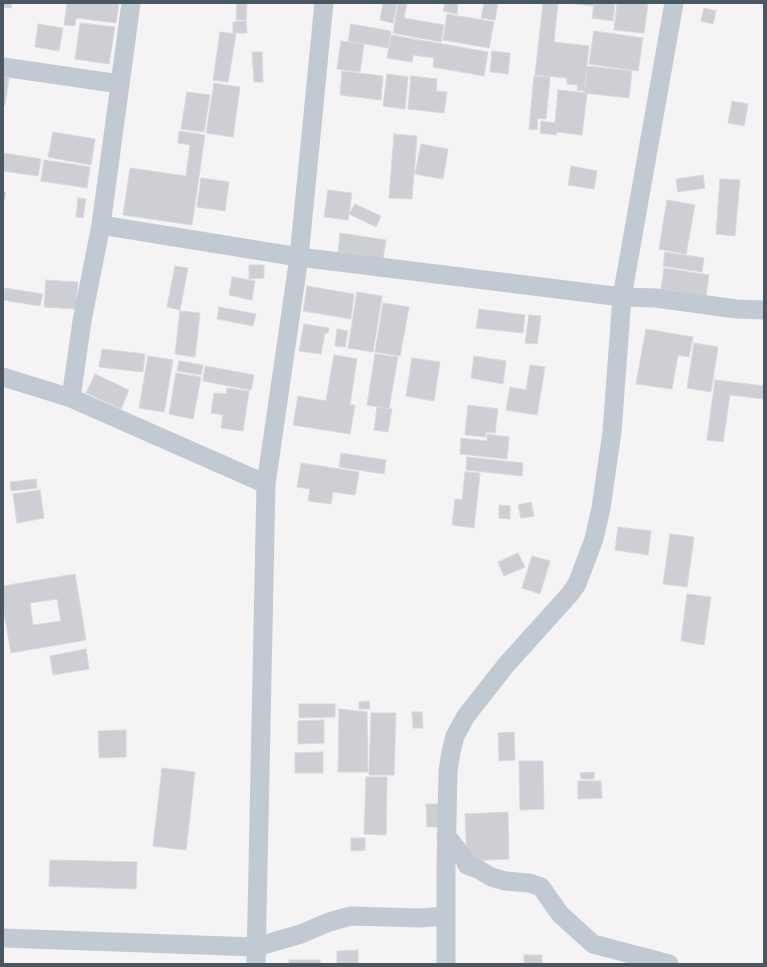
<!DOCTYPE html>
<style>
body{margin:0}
#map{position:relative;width:767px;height:967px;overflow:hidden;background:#f5f3f3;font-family:"DejaVu Sans",sans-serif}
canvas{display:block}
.frame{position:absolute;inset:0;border:4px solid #4a5661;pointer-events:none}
</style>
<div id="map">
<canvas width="767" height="967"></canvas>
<div class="frame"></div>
</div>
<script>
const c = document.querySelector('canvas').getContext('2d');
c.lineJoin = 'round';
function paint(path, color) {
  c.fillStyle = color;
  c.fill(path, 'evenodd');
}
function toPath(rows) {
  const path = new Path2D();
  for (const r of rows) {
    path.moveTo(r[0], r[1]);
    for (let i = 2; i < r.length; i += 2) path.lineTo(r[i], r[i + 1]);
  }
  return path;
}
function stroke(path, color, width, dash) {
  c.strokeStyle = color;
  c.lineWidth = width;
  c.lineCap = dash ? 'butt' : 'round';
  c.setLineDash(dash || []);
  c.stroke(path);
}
const building = toPath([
 [3,3,12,3,11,8,3,7,3,3],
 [67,3,119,3,116,23,76,18,75,26,64,25,67,3],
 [237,3,247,3,246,20,236,20,237,3],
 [383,3,397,3,393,23,380,20,383,3],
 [398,3,407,4,404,18,444,25,441,42,393,33,398,3],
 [445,3,458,3,457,14,443,11,445,3],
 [484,3,498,3,495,20,481,18,484,3],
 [543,3,558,3,554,42,589,46,584,91,577,90,578,85,567,84,567,78,535,75,543,3],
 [568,3,594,3,593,6,568,3],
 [594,3,615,3,613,21,592,18,594,3],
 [617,3,648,3,644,33,614,30,617,3],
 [704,8,716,11,713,24,701,21,704,8],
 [447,14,494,22,489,48,443,40,447,14],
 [246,21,247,33,233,33,233,22,246,21],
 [80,23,115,27,109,64,75,59,80,23],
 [38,24,63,28,59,51,35,47,38,24],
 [351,24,391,31,388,48,348,41,351,24],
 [594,31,643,38,638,71,589,64,594,31],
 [220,32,236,34,228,82,213,80,220,32],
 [391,35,488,52,484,76,433,67,434,58,413,55,412,62,387,58,391,35],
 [341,41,364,44,360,72,337,69,341,41],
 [492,51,510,53,508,74,490,72,492,51],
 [252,52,262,52,263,82,254,82,252,52],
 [587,66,632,71,629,98,584,93,587,66],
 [342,71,383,76,381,100,340,95,342,71],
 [387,74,408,77,405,109,383,106,387,74],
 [411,76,437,79,436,91,447,92,444,113,408,109,411,76],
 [534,76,550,77,546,119,538,118,537,130,529,129,534,76],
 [3,77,9,78,5,105,3,105,3,77],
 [214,83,240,87,233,137,206,133,214,83],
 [558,90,587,93,582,135,557,132,556,135,540,133,541,121,555,123,558,90],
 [187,92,210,95,204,132,181,129,187,92],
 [732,101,748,104,744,126,728,123,732,101],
 [179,131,205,135,192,225,123,215,130,168,186,176,190,145,178,143,179,131],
 [53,132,95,139,91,165,48,157,53,132],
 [394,134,417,136,412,199,389,198,394,134],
 [421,144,448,149,443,179,415,174,421,144],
 [3,153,41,159,38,176,3,171,3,153],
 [44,160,90,167,87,188,41,181,44,160],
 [571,166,597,171,594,189,568,185,571,166],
 [703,175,705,188,678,192,676,179,703,175],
 [201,178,229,182,225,211,197,207,201,178],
 [720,179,740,180,735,236,716,234,720,179],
 [328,190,352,193,348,220,324,217,328,190],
 [3,192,6,192,3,205,3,192],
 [78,198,86,199,83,218,76,217,78,198],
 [667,200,695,205,686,254,659,249,667,200],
 [355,204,381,216,376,227,349,214,355,204],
 [340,233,386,240,383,259,338,252,340,233],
 [665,252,704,258,702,272,663,266,665,252],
 [249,265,264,265,264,278,249,279,249,265],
 [175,266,188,268,180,310,167,307,175,266],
 [664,268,709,275,706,296,661,289,664,268],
 [232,277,255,281,252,300,229,295,232,277],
 [46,280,78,282,76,309,44,307,46,280],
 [307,286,354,294,351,319,303,311,307,286],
 [5,288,43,294,40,306,3,300,5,288],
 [357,292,382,296,373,352,348,348,357,292],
 [383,303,409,307,400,356,375,352,383,303],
 [219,307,256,314,253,326,217,319,219,307],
 [479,309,525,315,523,333,476,328,479,309],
 [180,311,200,313,195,357,175,354,180,311],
 [529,315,541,316,537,344,525,343,529,315],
 [304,324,329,328,328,333,325,333,321,354,299,351,304,324],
 [337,329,348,331,345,347,335,346,337,329],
 [646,329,693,337,689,357,678,355,672,389,636,384,646,329],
 [694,343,718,347,711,392,687,388,694,343],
 [102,349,145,354,143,372,99,367,102,349],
 [375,354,398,357,389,409,367,405,375,354],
 [334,355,357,359,350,405,355,405,350,434,293,425,298,396,326,401,334,355],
 [148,356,173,360,164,412,139,408,148,356],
 [474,356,506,361,503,384,471,378,474,356],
 [412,358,440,362,434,401,406,396,412,358],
 [179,361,203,365,201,375,177,371,179,361],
 [530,365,545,367,537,415,506,410,510,387,526,390,530,365],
 [205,366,254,375,251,390,203,381,205,366],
 [176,373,201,377,193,419,169,414,176,373],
 [95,374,129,390,121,409,86,393,95,374],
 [715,380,764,386,764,399,730,395,723,442,707,440,715,380],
 [227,388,249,391,243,431,221,428,223,415,211,413,214,393,226,394,227,388],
 [468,405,498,409,495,433,486,432,485,437,465,435,468,405],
 [377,407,392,409,388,432,374,430,377,407],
 [487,434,509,437,507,459,460,454,461,438,487,441,487,434],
 [341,453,386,460,384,474,339,467,341,453],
 [467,457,523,463,522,476,466,470,467,457],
 [301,463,359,472,355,495,333,492,331,504,308,501,310,489,297,487,301,463],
 [465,472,480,473,474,528,452,525,455,499,462,500,465,472],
 [36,479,37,488,11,491,10,482,36,479],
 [40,490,44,518,17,523,13,494,40,490],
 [531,502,534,516,521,518,518,505,531,502],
 [499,505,510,506,510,519,499,518,499,505],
 [618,527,651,531,648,555,615,550,618,527],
 [670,534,694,537,687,587,663,584,670,534],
 [518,553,525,567,504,576,498,562,518,553],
 [532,556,550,561,540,594,522,588,532,556],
 [75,574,86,640,11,653,3,606,3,586,75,574],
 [57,599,61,621,33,625,30,603,57,599],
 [687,594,711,597,704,645,681,641,687,594],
 [86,649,89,669,53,675,50,656,86,649],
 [369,701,370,709,359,709,359,702,369,701],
 [299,704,335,704,335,717,299,718,299,704],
 [339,709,367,712,368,772,338,772,339,709],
 [412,712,422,712,423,728,413,728,412,712],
 [371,713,396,713,394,775,369,775,371,713],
 [324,720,324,743,298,744,298,721,324,720],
 [126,730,126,757,99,758,98,731,126,730],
 [514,732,515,760,499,761,498,733,514,732],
 [323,752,323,773,295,773,295,753,323,752],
 [519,761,543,761,544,809,520,810,519,761],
 [162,768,195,772,186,850,153,846,162,768],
 [594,772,594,779,581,779,580,773,594,772],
 [366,777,387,777,386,835,364,834,366,777],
 [578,781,601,781,602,798,578,799,578,781],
 [426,804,442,804,443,827,427,827,426,804],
 [508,812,509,859,467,861,465,814,508,812],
 [351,838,365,838,365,850,351,851,351,838],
 [50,860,137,862,136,889,49,886,50,860],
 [358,950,358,964,337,964,337,951,358,950],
 [524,955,542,955,542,964,524,964,524,955],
 [289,960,320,960,320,964,289,964,289,960]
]);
const minor = toPath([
 [3,67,120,84],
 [101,225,299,257,622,297,656,298,736,309,764,310],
 [3,377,71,398,266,484],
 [71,398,82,321,101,225,131,3],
 [446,835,464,858,467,865,478,869,491,877,505,881,529,883,541,887,560,914,593,944,669,964],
 [3,938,256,947,301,934,329,922,351,916,420,918,445,916],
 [256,964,266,484,299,257,324,3],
 [446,964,446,867,448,771,451,752,455,736,466,716,506,665,570,594,577,584,594,539,601,508,612,432,622,297,674,3]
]);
paint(building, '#cdcfd5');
stroke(building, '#d7d9de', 1);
stroke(minor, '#c1cad2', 19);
</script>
